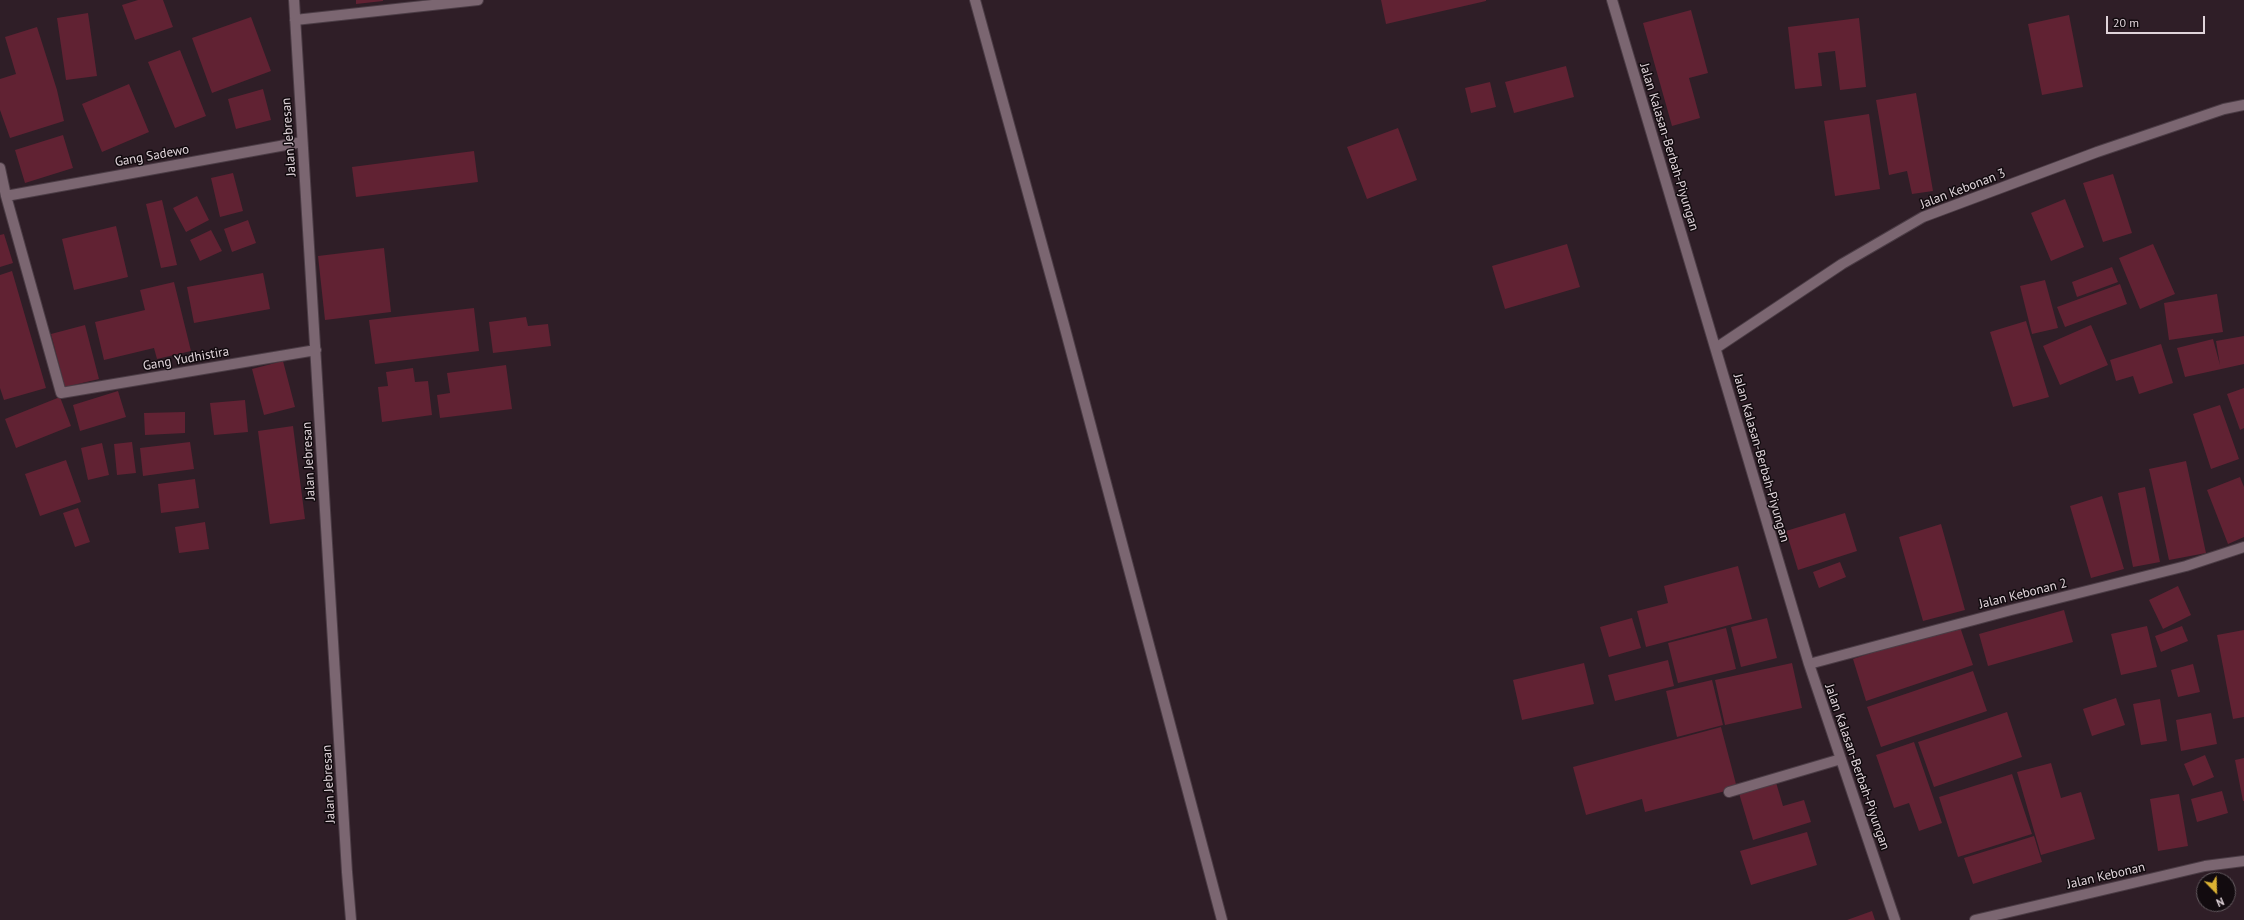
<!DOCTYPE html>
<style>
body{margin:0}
#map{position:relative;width:2244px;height:920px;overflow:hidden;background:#2f1e27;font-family:"PT Sans",sans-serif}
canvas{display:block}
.north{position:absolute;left:2196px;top:872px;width:40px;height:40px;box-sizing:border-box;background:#120b0f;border:1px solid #645b60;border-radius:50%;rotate:157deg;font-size:11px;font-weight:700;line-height:16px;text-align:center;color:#e0d4da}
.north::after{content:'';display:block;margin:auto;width:14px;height:18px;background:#dbb233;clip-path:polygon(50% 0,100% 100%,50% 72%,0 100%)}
.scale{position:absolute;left:2106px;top:16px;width:99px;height:18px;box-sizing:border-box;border:2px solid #e0d4da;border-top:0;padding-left:5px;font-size:12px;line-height:14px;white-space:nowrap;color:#e0d4da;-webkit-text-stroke:3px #120b0f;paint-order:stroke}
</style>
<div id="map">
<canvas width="2244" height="920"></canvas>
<div class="north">N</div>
<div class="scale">20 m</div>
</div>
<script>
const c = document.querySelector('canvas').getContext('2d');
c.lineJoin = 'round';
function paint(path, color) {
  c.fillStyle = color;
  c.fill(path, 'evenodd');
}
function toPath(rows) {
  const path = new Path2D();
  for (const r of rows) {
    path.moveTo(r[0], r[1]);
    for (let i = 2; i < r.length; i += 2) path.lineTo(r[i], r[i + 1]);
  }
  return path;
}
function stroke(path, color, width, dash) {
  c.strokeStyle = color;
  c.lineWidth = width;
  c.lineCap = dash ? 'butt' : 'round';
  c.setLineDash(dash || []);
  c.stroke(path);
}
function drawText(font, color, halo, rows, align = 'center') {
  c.font = font + ' "PT Sans",sans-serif';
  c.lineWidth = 3;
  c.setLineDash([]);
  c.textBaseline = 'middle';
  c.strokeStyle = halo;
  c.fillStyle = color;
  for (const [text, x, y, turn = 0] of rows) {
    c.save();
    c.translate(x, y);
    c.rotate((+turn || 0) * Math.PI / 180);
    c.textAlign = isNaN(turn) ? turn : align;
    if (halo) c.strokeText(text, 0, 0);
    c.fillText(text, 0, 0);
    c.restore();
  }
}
const building = toPath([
 [138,0,163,0,173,27,135,40,122,5],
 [356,0,383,0,383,1,356,4],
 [1381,0,1486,0,1486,1,1386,24],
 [1691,10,1708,73,1689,78,1700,118,1672,126,1643,23],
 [88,13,97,76,66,80,57,18],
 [2069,15,2083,87,2042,95,2028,24],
 [251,17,271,71,212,93,192,38],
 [1859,18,1866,87,1840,90,1835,51,1818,53,1822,86,1795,89,1788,27],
 [37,27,57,90,64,121,10,138,0,110,0,79,16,74,5,37],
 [180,50,206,116,175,128,148,62],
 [1566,66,1574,97,1514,113,1505,82],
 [1490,82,1496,107,1471,113,1465,88],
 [129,84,149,132,102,152,82,104],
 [263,89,271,120,236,129,228,99],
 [1916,93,1933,191,1912,194,1907,171,1889,175,1876,100],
 [1869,114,1880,189,1835,196,1824,121],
 [1398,128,1417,180,1367,199,1347,147],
 [63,135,73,168,25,183,15,150],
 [474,151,478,182,356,197,352,167],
 [233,173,243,211,220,217,211,178],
 [2113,174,2132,233,2103,242,2083,183],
 [197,196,209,220,186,232,173,208],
 [2065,199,2084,247,2051,261,2031,213],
 [162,200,177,265,161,268,146,204],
 [248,220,256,243,232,252,224,229],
 [116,226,128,277,74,290,62,239],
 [211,230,222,251,200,261,190,240],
 [4,234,13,263,0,267,0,235],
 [1567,244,1580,287,1505,309,1492,266],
 [2153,244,2175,294,2140,309,2119,258],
 [384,248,391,312,325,320,318,256],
 [2112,267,2118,282,2077,297,2072,282],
 [12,271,46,388,4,400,0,388,0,275],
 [263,273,270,309,194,323,187,287],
 [2045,280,2058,328,2032,334,2020,286],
 [174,282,191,351,157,359,154,348,104,360,95,322,145,310,140,290],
 [2120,284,2127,304,2065,327,2057,307],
 [2217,294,2223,332,2169,340,2164,303],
 [474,308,479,351,375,364,369,320],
 [526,317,528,326,548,324,551,346,493,353,489,322],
 [2026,321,2049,397,2013,407,1990,332],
 [85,325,99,379,65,387,51,334],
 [2091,325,2108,365,2060,385,2043,346],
 [2244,336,2244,364,2185,377,2177,348,2213,339,2220,365,2216,341],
 [2161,344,2173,383,2139,394,2133,376,2116,381,2110,360],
 [283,361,295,407,264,415,252,369],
 [506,365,512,409,440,418,437,395,450,393,447,373],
 [413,368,415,382,428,381,432,415,382,422,378,387,388,386,386,372],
 [2244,388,2244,428,2240,430,2227,394],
 [118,391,126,417,80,431,73,405],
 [60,397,71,426,16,448,5,419],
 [245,400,248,432,214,435,210,403],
 [2220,405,2239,459,2211,469,2193,414],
 [185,412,185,433,145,435,144,413],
 [293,426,305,519,270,524,258,431],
 [132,442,136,473,117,475,114,444],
 [190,442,194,469,143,476,140,448],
 [102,443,109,475,88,480,81,448],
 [66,460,81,502,40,516,25,474],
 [2186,461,2206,553,2169,560,2149,469],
 [2240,477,2244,487,2244,537,2228,544,2207,490],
 [195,479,199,508,161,513,158,484],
 [2145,487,2160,562,2133,567,2118,493],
 [2102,496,2124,569,2091,578,2070,506],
 [78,508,90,542,75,547,63,513],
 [1845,513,1857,551,1798,570,1786,531],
 [205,522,209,549,179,553,175,527],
 [1941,524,1965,610,1923,621,1899,537],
 [1840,562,1846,577,1819,588,1813,572],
 [1738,566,1752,619,1646,647,1637,611,1668,603,1664,586],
 [2178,586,2191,615,2163,629,2149,600],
 [2064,610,2073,642,1988,666,1979,634],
 [1632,618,1641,648,1609,657,1600,627],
 [1767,618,1777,658,1741,667,1731,627],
 [1959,624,1973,665,1866,701,1853,659],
 [2147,626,2157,667,2121,675,2111,634],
 [2182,626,2188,641,2161,652,2155,636],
 [1726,628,1736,669,1678,683,1668,643],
 [2244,630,2244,717,2233,719,2217,635],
 [1668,660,1674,686,1615,701,1608,675],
 [1584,663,1594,704,1522,720,1513,680],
 [1792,663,1802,708,1725,725,1715,680],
 [2193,664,2200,692,2178,697,2171,670],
 [1973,671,1987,711,1881,747,1867,707],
 [1712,680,1723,725,1677,737,1666,691],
 [2116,698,2125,725,2092,736,2083,709],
 [2160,699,2167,741,2141,745,2133,704],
 [2007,712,2022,757,1934,787,1918,742],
 [2211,713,2217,744,2181,751,2176,720],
 [1721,727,1737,788,1645,812,1642,799,1586,815,1573,767],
 [1914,742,1942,823,1919,831,1909,803,1894,808,1876,755],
 [2205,755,2214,777,2193,786,2184,764],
 [2244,758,2244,801,2243,801,2235,760],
 [2051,763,2061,798,2081,792,2095,839,2041,855,2017,772],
 [2012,774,2032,834,1958,857,1939,797],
 [1775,779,1783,806,1804,800,1811,822,1753,840,1738,790],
 [2222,791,2228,813,2197,822,2191,799],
 [2179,794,2188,846,2158,851,2150,799],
 [1807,832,1817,865,1751,885,1740,851],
 [2034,836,2042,862,1973,884,1964,858],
 [1872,911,1875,920,1847,920]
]);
const minor = toPath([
 [294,0,347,872,351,920],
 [975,0,1063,321,1222,920],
 [1612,0,1809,664,1895,920],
 [295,20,478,0],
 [0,168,6,196,61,393,316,350],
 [6,196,302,142],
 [1716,348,1842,264,1923,217,2097,152,2224,109,2244,105],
 [1809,664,2011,610,2186,566,2244,547],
 [1729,792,1841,759],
 [1975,920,2205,866,2244,861]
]);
const streetNames = [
 ["Jalan Jebresan",289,137,-94],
 ["Jalan Kalasan-Berbah-Piyungan",1669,147,73],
 ["Gang Sadewo",152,156,-10],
 ["Jalan Kebonan 3",1963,189,-21],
 ["Gang Yudhistira",186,359,-10],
 ["Jalan Kalasan-Berbah-Piyungan",1761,458,74],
 ["Jalan Jebresan",309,461,-93],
 ["Jalan Kebonan 2",2023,594,-14],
 ["Jalan Kalasan-Berbah-Piyungan",1857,767,71],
 ["Jalan Jebresan",329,784,-93],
 ["Jalan Kebonan",2106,876,-13]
];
paint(building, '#612233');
stroke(minor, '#4b3c45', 12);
stroke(minor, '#7b6671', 10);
drawText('13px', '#e0d4da', '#120b0f', streetNames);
</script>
